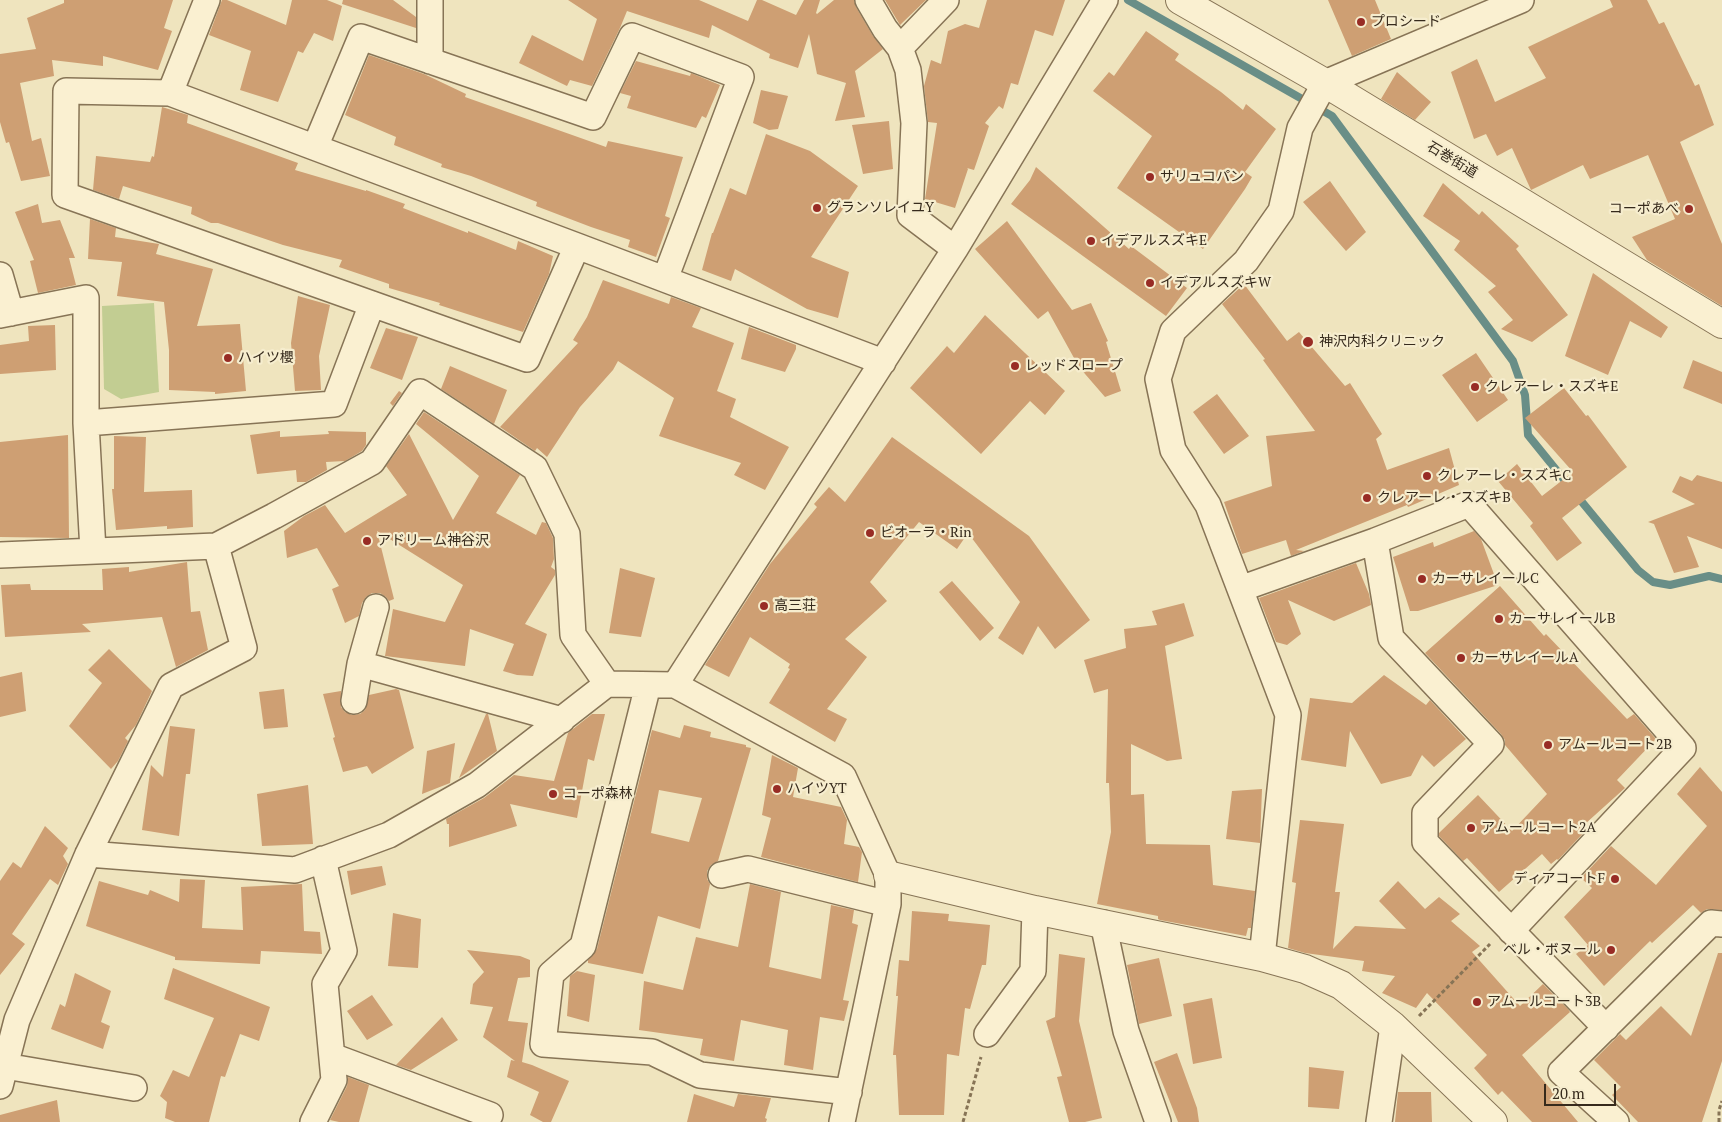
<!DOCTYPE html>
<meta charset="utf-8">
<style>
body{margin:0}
#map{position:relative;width:1722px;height:1122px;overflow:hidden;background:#efe4be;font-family:"PT Serif",serif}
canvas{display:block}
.scale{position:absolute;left:1544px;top:1084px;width:72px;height:22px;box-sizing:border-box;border:2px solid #362a1c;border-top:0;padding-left:6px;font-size:15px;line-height:18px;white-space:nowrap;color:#362a1c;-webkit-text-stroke:4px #f6edce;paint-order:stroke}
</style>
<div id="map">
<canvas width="1722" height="1122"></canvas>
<div class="scale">20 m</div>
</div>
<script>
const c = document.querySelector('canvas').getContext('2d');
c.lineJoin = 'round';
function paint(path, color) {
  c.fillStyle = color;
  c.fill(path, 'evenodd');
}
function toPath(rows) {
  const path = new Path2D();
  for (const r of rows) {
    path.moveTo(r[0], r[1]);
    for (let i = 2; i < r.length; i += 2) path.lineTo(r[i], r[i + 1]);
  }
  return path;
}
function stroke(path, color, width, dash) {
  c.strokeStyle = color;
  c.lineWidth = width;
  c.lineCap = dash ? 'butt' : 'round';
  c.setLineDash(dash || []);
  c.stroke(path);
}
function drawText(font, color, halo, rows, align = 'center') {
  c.font = font + ' "PT Serif","Noto Sans JP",serif';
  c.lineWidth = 4.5;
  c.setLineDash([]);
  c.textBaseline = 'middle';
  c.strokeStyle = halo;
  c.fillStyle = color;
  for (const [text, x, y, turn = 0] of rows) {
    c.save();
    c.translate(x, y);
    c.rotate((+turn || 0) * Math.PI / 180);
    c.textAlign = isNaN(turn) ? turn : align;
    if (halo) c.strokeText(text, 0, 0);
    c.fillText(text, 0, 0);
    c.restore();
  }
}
const green = toPath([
 [154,303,159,392,121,399,104,389,102,306]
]);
const stream = toPath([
 [1128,0,1332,116,1513,361,1525,395,1528,435,1570,487],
 [1577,496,1638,570,1653,582,1670,585,1709,576,1722,579]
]);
const building = toPath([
 [64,0,173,0,164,28,172,31,158,70,103,56,103,66,52,60,54,76,20,83,32,141,41,138,50,176,21,181,9,142,6,143,0,122,0,54,36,49,27,18,64,3],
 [222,0,227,0,286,25,292,0,327,0,342,6,333,41,314,33,303,53,298,51,278,102,240,90,251,51,209,35],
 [343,0,393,0,416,17,416,28,342,4],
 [568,0,699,0,748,21,757,0,762,0,796,15,804,0,820,0,816,13,817,14,834,0,854,0,856,7,873,36,883,49,855,71,865,117,835,121,846,83,817,74,809,34,798,68,769,58,770,54,712,25,709,38,627,11,620,28,592,86,570,80,567,86,519,63,532,35,583,61,597,19],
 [885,0,926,0,900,25],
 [987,0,1065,0,1053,36,1035,30,1018,85,1011,83,1003,109,999,106,985,123,989,126,974,170,967,168,968,169,955,208,925,199,937,123,928,122,924,86,931,60,941,64,948,31,965,24,979,28],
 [1328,0,1375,0,1391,39,1352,56],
 [1610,0,1647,0,1659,24,1664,22,1695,86,1699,84,1714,125,1680,142,1722,244,1722,306,1647,260,1632,237,1675,219,1648,155,1590,179,1583,165,1531,190,1512,148,1497,156,1486,134,1474,139,1451,72,1477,59,1495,102,1546,78,1528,47,1613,7],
 [1146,31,1179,54,1175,60,1221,92,1243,110,1246,104,1276,129,1245,172,1252,177,1245,189,1203,249,1117,188,1152,136,1093,91,1109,72,1114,76],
 [369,55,424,74,466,94,465,97,606,147,608,141,683,157,665,216,670,218,656,257,628,247,630,240,591,227,536,206,537,202,471,176,441,167,442,164,394,145,396,137,345,115],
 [636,61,690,76,691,73,720,85,706,118,702,116,696,128,627,108,631,96,620,93],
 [1397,72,1431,102,1415,120,1381,99],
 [761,90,788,96,778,129,769,130,753,123],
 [162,107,188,115,187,123,298,163,295,170,366,191,366,190,405,204,403,208,468,233,468,231,516,250,518,241,553,256,549,274,523,332,439,305,440,303,389,288,389,284,339,267,342,260,283,245,218,223,211,223,191,214,192,207,123,186,119,199,93,190,96,156,150,162,152,156,154,157],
 [889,121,893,169,863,174,852,125],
 [766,134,810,151,858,186,811,257,849,272,838,318,807,309,735,269,731,281,702,270,712,233,713,233,730,188,746,195],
 [1036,167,1129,249,1131,246,1187,288,1166,316,1011,204,1030,180],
 [1330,181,1366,232,1346,251,1303,202],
 [1443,183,1479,215,1482,211,1519,246,1516,249,1568,315,1532,342,1501,329,1513,320,1488,292,1496,286,1454,250,1460,241,1423,216],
 [38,204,42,223,60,220,75,258,69,258,76,285,38,293,30,261,34,260,15,212],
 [90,219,116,228,115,237,159,244,156,254,213,269,197,326,240,324,246,391,215,394,215,392,169,390,169,350,164,302,117,296,122,262,88,259],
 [1007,221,1072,310,1091,303,1108,341,1106,342,1121,391,1105,397,1079,367,1048,311,1038,319,975,249],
 [1593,273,1668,327,1661,338,1630,321,1608,375,1565,356],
 [603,280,669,304,671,297,701,308,692,327,734,343,717,391,736,399,730,417,789,447,765,490,734,475,741,463,659,436,674,398,618,361,613,370,580,407,547,457,537,448,535,451,500,427,578,343,573,340,587,317],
 [1244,284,1287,341,1299,332,1345,386,1350,383,1382,434,1376,439,1387,470,1449,448,1459,485,1408,507,1407,505,1296,550,1304,551,1291,556,1286,540,1242,554,1224,502,1272,486,1266,436,1315,431,1263,360,1265,359,1222,304],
 [298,296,330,305,319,356,321,390,295,391,291,343],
 [985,315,1065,391,1045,415,1030,401,981,454,910,388,947,346,954,353],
 [55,325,56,370,0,374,0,345,29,341,28,326],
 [749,327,796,345,796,349,785,372,741,359],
 [386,328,418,337,402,380,370,368],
 [1476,353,1508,400,1477,422,1442,375],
 [1693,360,1722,372,1722,404,1683,388],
 [450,366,507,390,494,424,441,389],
 [1564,388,1586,416,1588,415,1627,467,1562,518,1582,543,1557,561,1530,526,1533,523,1498,481,1517,464,1542,496,1573,472,1525,418],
 [399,391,402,393,393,406,390,403],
 [1217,394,1249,436,1224,454,1193,412],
 [424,412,520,475,496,513,536,535,542,522,546,523,553,538,554,559,551,567,555,570,555,575,525,624,547,634,533,676,517,675,503,671,514,644,470,629,465,666,385,656,393,609,445,622,463,585,377,531,394,599,389,601,386,597,380,593,372,593,366,597,362,603,359,616,345,623,332,589,339,586,317,548,287,558,284,531,304,516,325,505,345,533,407,495,386,466,409,434,453,520,479,476,416,424],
 [280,431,280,437,329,434,328,431,366,432,366,445,362,451,345,461,326,462,327,470,306,482,297,482,296,470,257,474,250,435],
 [68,435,69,538,0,537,0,442],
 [114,436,146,437,144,492,192,490,193,527,167,529,167,526,116,530,112,489,114,489],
 [892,437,1029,536,1090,620,1055,649,1038,626,1023,655,998,638,1020,602,968,533,957,549,919,522,870,582,887,601,845,639,867,657,827,709,847,719,835,742,769,703,790,669,788,668,790,664,750,637,729,677,705,665,770,564,817,507,814,504,829,487,845,502],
 [1697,475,1722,482,1722,549,1687,536,1699,567,1674,573,1654,524,1648,522,1695,504,1672,492,1680,476,1692,481],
 [1474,531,1481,539,1498,585,1418,611,1410,611,1393,557,1433,542,1434,547],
 [187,562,191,612,200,611,208,650,176,667,162,617,82,624,91,632,5,637,1,585,30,584,31,590,103,590,102,569,129,567,129,572],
 [1356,563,1369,594,1371,605,1334,621,1288,600,1301,634,1287,645,1276,642,1259,598],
 [620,568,655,578,641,637,609,633],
 [952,581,994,628,980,641,939,592],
 [1500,586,1544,636,1546,634,1627,719,1634,714,1656,739,1617,780,1625,788,1585,824,1589,827,1558,860,1557,859,1551,864,1542,854,1499,892,1467,858,1463,861,1439,836,1439,833,1478,795,1512,831,1547,794,1505,745,1505,740,1501,734,1425,653],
 [1184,603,1194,636,1165,646,1182,759,1167,761,1131,744,1131,795,1144,794,1146,844,1210,845,1213,885,1255,891,1251,928,1248,928,1246,936,1160,920,1158,919,1158,916,1097,904,1111,832,1109,783,1106,783,1108,689,1094,693,1084,660,1126,648,1124,629,1157,625,1152,611],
 [109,649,152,691,136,725,125,738,128,741,118,761,111,769,69,726,102,683,88,670],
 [22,672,26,711,0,717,0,677],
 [1384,675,1426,705,1430,700,1466,739,1434,767,1422,755,1411,776,1381,784,1350,731,1346,767,1301,760,1310,698,1352,703],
 [284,689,288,727,264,729,259,692],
 [396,689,399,690,414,748,372,774,367,766,343,772,333,738,335,737,323,694,341,691,341,707,345,712,352,715,360,714,365,710,369,695],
 [486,714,488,714,497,751,459,778],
 [592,714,605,714,594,761,588,759,577,818,510,804,517,826,449,847,449,824,447,824,446,819,484,798,514,775,554,781,568,733],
 [684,725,711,732,710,737,746,745,746,747,751,748,718,861,711,865,707,871,707,879,710,884,700,929,658,916,643,974,588,963,588,960,597,949,652,730,680,738],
 [659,790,702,798,689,842,651,833],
 [170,726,195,729,190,774,186,774,179,836,142,830,151,765,163,777],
 [455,743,450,783,422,794,427,751],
 [772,755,798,768,793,797,841,807,847,820,844,844,859,847,862,852,858,882,761,857,771,818,762,815],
 [1700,767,1722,792,1722,910,1707,909,1701,913,1693,905,1652,943,1650,941,1604,986,1576,954,1588,945,1564,917,1592,888,1581,878,1611,846,1656,885,1707,826,1677,794],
 [308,785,313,844,262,846,257,794],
 [1262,789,1260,843,1226,839,1232,791],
 [1300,820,1344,824,1335,892,1340,892,1333,949,1355,926,1406,929,1379,901,1398,881,1425,909,1439,897,1460,914,1451,921,1480,946,1472,952,1520,1006,1543,984,1568,1009,1570,1012,1522,1055,1578,1122,1532,1122,1502,1091,1498,1095,1474,1068,1487,1055,1427,993,1416,1008,1382,993,1395,976,1362,971,1364,961,1305,953,1288,948,1296,883,1292,882],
 [45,826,68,848,63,856,68,864,58,885,50,879,12,934,25,944,0,975,0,881,13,862,21,868],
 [382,866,386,885,351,895,347,871],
 [180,879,205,880,202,928,243,930,241,887,302,884,304,931,320,932,322,954,261,951,260,964,175,960,175,957,86,926,99,881,148,895,150,890,179,902],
 [750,884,781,892,769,967,821,979,831,905,854,910,852,923,858,925,843,1000,849,1001,844,1021,820,1017,813,1070,784,1065,788,1030,741,1020,734,1061,700,1055,703,1039,639,1030,644,981,683,990,696,937,738,947],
 [912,911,949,914,948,921,990,925,986,965,982,965,970,1009,965,1008,959,1056,947,1054,944,1115,899,1115,896,1055,893,1055,898,996,896,996,899,960,909,961],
 [393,913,421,919,418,968,388,966],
 [467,950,520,956,530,960,530,977,518,978,508,1021,528,1023,522,1062,532,1065,569,1081,551,1122,543,1122,530,1115,539,1092,507,1077,511,1060,515,1061,483,1037,493,1007,470,1004,473,984,484,972],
 [1718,953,1722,953,1722,1061,1702,1122,1638,1122,1612,1095,1621,1087,1594,1060,1620,1034,1626,1040,1661,1006,1691,1036],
 [1059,954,1085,958,1079,1021,1102,1118,1085,1122,1069,1122,1057,1077,1062,1076,1046,1021,1055,1017],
 [1159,958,1172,1016,1139,1024,1127,965],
 [173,968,270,1007,259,1041,240,1034,225,1077,221,1076,209,1122,175,1122,165,1118,167,1102,160,1096,173,1070,189,1077,214,1018,164,999],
 [577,971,595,975,589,1022,567,1016,570,976],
 [75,973,111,991,101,1022,110,1026,103,1049,51,1029,60,1004,65,1007],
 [372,995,393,1025,367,1040,347,1011],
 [1212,998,1222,1058,1193,1064,1183,1004],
 [442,1017,458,1040,411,1070,396,1065],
 [1177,1053,1197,1108,1199,1122,1178,1122,1154,1062],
 [1309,1067,1344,1071,1339,1109,1308,1107],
 [348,1077,369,1085,359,1122,339,1122,330,1120,347,1086],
 [1398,1092,1431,1092,1432,1122,1395,1122],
 [694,1094,734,1107,738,1094,771,1098,765,1118,767,1119,766,1122,687,1122],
 [57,1100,60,1122,0,1122,0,1115]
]);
const path = toPath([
 [1419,1016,1490,944],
 [963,1122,981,1057],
 [1719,1122,1719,1110,1722,1101]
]);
const minor = toPath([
 [868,0,885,29,900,48,908,70,914,123,910,215,955,249],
 [900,48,946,0],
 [430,61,430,0],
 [170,93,207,0],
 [315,147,361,37,593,117,632,36,741,77,665,279],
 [577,246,527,359,65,195,66,91,170,93,577,246,883,362],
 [0,275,11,313],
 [0,315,86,298,86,423,93,551],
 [86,423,334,404,372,304],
 [1375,541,1391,638,1491,744,1425,813,1425,842,1606,1028],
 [216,546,274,516,372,462,420,392,535,468,567,534,573,635,607,684],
 [0,555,216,546,244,648,171,686,88,854,17,1020,0,1086],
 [1240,589,1375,541,1469,504,1683,748,1511,931],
 [360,664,562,720],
 [648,685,583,946,551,974,543,1044,652,1052,700,1075,849,1092],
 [675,685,955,249,1105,0],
 [354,701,360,664,376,607],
 [88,854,295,870,389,835,477,785,607,684,675,685,843,776,888,875,888,904,842,1122],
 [721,875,748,869,888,904],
 [1103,923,1126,1031,1158,1122],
 [1262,957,1288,715,1208,505,1173,450,1158,379,1173,331,1246,261,1281,211,1300,128,1325,83,1521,0],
 [987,1034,1033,971,1035,910],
 [332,1056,490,1115],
 [5,1066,134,1088],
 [313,1122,334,1080,325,984,344,951,323,859],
 [1379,1122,1393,1026],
 [1616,1122,1561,1072,1711,923,1722,924]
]);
const tertiary = toPath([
 [1180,0,1325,83,1722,324],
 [888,875,1035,910,1262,957,1305,969,1341,985,1393,1026,1493,1122]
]);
const markers = [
 [1361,22,5,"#982c25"],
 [1150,177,5,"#982c25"],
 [817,208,5,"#982c25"],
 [1689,209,5,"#982c25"],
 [1091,241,5,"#982c25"],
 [1150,283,5,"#982c25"],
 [1308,342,6,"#982c25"],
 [228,358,5,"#982c25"],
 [1015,366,5,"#982c25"],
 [1475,387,5,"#982c25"],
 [1427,476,5,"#982c25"],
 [1367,498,5,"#982c25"],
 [870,533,5,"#982c25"],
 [367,541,5,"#982c25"],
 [1422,579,5,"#982c25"],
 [764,606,5,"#982c25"],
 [1499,619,5,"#982c25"],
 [1461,658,5,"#982c25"],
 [1548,745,5,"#982c25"],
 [777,789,5,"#982c25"],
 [553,794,5,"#982c25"],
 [1471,828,5,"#982c25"],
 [1615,879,5,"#982c25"],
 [1611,950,5,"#982c25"],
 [1477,1002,5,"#982c25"]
];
const poiNames = [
 ["プロシード",1371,22],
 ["サリュコパン",1160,177],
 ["グランソレイユY",827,208],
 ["コーポあべ",1679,209,"right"],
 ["イデアルスズキE",1101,241],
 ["イデアルスズキW",1160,283],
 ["神沢内科クリニック",1319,342],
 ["ハイツ櫻",238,358],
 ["レッドスロープ",1025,366],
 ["クレアーレ・スズキE",1485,387],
 ["クレアーレ・スズキC",1437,476],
 ["クレアーレ・スズキB",1377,498],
 ["ビオーラ・Rin",880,533],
 ["アドリーム神谷沢",377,541],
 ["カーサレイールC",1432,579],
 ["高三荘",774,606],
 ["カーサレイールB",1509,619],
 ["カーサレイールA",1471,658],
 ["アムールコート2B",1558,745],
 ["ハイツYT",787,789],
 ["コーポ森林",563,794],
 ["アムールコート2A",1481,828],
 ["ディアコートF",1605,879,"right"],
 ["ベル・ボヌール",1601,950,"right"],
 ["アムールコート3B",1487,1002]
];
const streetNames = [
 ["石巻街道",1452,160,31]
];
paint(green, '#c2cd92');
stroke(stream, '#698e87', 8);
paint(building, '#ce9f73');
stroke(minor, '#877456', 28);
stroke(tertiary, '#877456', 30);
stroke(path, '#877456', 3, [4, 2.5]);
stroke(minor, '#faf0d1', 25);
stroke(tertiary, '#faf0d1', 28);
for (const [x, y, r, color] of markers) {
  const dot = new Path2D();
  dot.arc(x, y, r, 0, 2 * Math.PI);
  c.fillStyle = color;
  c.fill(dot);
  stroke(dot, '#f6edce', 2);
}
drawText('14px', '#362a1c', '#f6edce', poiNames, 'left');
drawText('14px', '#362a1c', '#f6edce', streetNames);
</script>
